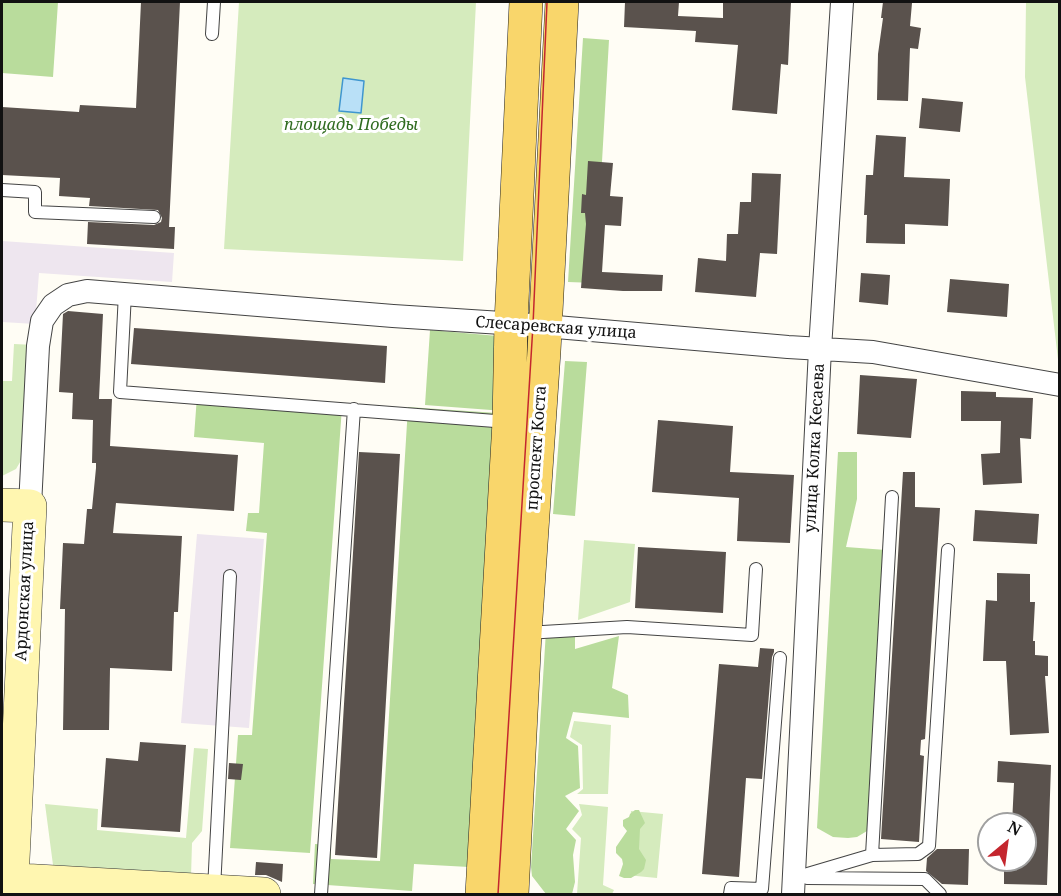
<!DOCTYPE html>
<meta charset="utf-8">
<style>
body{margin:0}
#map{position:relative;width:1061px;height:896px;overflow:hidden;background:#fffdf5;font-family:"Noto Serif",serif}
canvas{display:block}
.frame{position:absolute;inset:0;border:3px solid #111;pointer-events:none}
.north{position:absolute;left:977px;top:812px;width:60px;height:60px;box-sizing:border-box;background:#fff;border:2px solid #a0a0a0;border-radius:50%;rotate:29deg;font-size:16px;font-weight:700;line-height:24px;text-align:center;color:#111}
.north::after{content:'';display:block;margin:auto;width:21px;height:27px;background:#c4262e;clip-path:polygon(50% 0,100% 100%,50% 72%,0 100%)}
</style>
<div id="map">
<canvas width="1061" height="896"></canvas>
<div class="frame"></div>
<div class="north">N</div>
</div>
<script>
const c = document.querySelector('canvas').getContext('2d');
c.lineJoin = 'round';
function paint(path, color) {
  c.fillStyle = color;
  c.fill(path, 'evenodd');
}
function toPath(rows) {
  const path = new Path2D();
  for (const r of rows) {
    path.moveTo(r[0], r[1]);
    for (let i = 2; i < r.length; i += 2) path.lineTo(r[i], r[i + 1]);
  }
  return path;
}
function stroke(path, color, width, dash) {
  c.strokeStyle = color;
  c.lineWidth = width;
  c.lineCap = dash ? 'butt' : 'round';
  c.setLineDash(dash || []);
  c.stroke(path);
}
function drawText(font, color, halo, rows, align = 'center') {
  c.font = font + ' "Noto Serif",serif';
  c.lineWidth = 6;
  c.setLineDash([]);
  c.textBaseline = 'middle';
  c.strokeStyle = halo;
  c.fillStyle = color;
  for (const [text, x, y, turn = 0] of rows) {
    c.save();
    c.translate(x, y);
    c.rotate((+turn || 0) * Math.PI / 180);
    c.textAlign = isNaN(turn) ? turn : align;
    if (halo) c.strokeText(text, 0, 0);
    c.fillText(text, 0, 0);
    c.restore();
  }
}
const industrial = toPath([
 [2,241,174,253,172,282,39,273,35,324,2,322],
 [197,534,264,539,249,728,181,723]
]);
const green = toPath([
 [239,2,476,2,463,261,224,249],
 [1026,2,1059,2,1059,368,1025,77],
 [14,344,35,345,23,457,16,469,2,476,2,381,12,381],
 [584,540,635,544,630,602,578,620],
 [574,721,611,725,608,794,577,794,583,789,582,745,570,737],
 [194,748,208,749,202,831,192,843,191,877,53,865,45,804,98,809,97,830,186,838],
 [579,804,608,807,603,885,614,890,612,894,577,894,581,838,572,829,582,815],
 [631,811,663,814,657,878,626,875]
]);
const forest = toPath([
 [2,2,58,2,53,77,2,73],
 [583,38,609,40,595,283,568,282],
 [430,330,509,337,504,411,425,405],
 [565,361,587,362,575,516,553,514],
 [197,396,342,407,310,853,230,848,238,735,252,735,267,533,246,531,248,513,259,513,264,443,194,437],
 [408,407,497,413,469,867,414,864,412,891,313,884,315,844,331,845,331,859,380,861],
 [838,452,857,452,857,499,846,547,886,550,867,831,857,837,848,838,833,837,817,828],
 [575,625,575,649,619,636,612,688,628,695,629,718,573,712,566,738,578,746,580,788,565,796,579,811,566,829,576,840,573,855,575,882,572,894,546,894,532,876,531,867,546,631],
 [635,810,639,810,645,823,640,829,639,849,646,860,644,869,641,872,631,878,624,878,619,876,623,864,622,859,616,853,616,847,627,831,623,826,623,820,629,817,630,814]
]);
const water = toPath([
 [343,78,364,81,361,113,339,111,343,78]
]);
const building = toPath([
 [141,2,180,2,169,227,175,227,174,249,87,244,88,222,154,225,161,222,162,218,158,210,89,206,90,198,59,196,60,178,2,175,2,107,79,112,80,105,136,108],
 [625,2,679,2,678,16,723,18,723,2,791,2,788,65,781,64,777,114,732,110,738,45,695,42,696,31,624,27],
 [883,2,912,3,910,26,921,28,918,49,910,48,908,101,877,100,878,54,883,18,881,18],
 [922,98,963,102,960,132,919,128],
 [876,135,906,137,904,177,950,179,948,226,905,224,905,244,866,243,867,215,864,215,866,175,873,175],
 [588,161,613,163,610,196,623,197,621,226,605,225,602,272,663,275,662,291,623,291,581,288,586,224,585,213,581,213,582,194,586,195],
 [752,173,781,174,777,254,760,253,756,297,695,292,698,258,726,261,727,234,738,234,740,202,751,202],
 [861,273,890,275,888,305,859,302],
 [950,279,1009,284,1007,317,947,312],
 [68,311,103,314,99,399,112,399,110,446,238,455,234,511,116,503,113,533,182,536,178,612,174,612,172,671,110,668,109,730,63,730,65,609,60,609,63,543,84,544,87,509,92,509,96,468,96,463,92,463,93,420,72,419,73,393,59,392,63,314],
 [134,328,387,346,385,383,131,364],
 [860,375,917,379,911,438,857,434],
 [961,391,996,392,996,397,1033,398,1031,439,1020,438,1022,483,983,485,981,454,1000,453,1001,421,961,421],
 [658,420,733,426,730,472,794,475,790,543,737,541,739,498,652,492],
 [359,452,400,454,377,858,335,855],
 [903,472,915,472,915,507,940,508,925,739,921,740,920,755,924,756,919,842,881,839],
 [975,510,1039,514,1037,544,973,541],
 [638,547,726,552,723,613,635,608],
 [997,573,1030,574,1030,602,1035,602,1033,641,1035,641,1035,655,1048,656,1048,676,1045,676,1049,733,1010,735,1006,661,983,661,986,600,997,601],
 [760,648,774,649,774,652,772,657,762,779,746,778,739,877,702,874,719,664,758,667],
 [140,742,186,745,180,832,101,827,106,758,138,761],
 [998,761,1051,765,1047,885,1004,884,1004,860,1025,860,1025,824,1012,824,1014,783,997,782],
 [229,763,243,764,241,780,228,779],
 [937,849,969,849,968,885,942,884,926,871,927,858],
 [256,862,283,864,282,882,266,875,255,875]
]);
const lane = toPath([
 [212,34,214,2],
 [2,190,35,192,35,212,154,217],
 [125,293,120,392,508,422],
 [526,633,627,627,752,635,756,569],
 [872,855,918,854,929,846,948,550],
 [794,878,872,855,892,497],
 [807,878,925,879,940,894],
 [214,889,230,576],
 [321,894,354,409],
 [730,894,731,888,762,889,780,658]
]);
const street = toPath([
 [30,506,38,346,42,321,53,305,68,295,87,291,393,316,533,325,788,347,873,352,1060,385],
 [793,894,820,349,842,2]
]);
const secondary = toPath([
 [2,505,30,506,12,880],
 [2,879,264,894]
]);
const primary = toPath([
 [482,894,509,422,511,323,526,2],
 [512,894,525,633,544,351,562,2]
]);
const tram = toPath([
 [498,894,533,325,547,2]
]);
const parkNames = [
 ["площадь Победы",351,125]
];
const streetNames = [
 ["Слесаревская улица",556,328,4],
 ["проспект Коста",537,448,-86],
 ["улица Колка Кесаева",815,448,-87],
 ["Ардонская улица",25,591,-87]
];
paint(industrial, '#eee6ef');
paint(green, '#d5ebbd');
paint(forest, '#b9dc9c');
paint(water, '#b9e0f7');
stroke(water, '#3f96cf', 1.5);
paint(building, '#5a524d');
stroke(lane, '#444', 14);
stroke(street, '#444', 24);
stroke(secondary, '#333', 34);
stroke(primary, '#222', 34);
stroke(lane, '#fff', 12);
stroke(street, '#fff', 22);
stroke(secondary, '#fff6b0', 33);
stroke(primary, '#f9d66b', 33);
stroke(tram, '#c4262e', 1.5);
drawText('italic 16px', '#2f6b1f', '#fff', parkNames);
drawText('16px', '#111', '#fff', streetNames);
</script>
